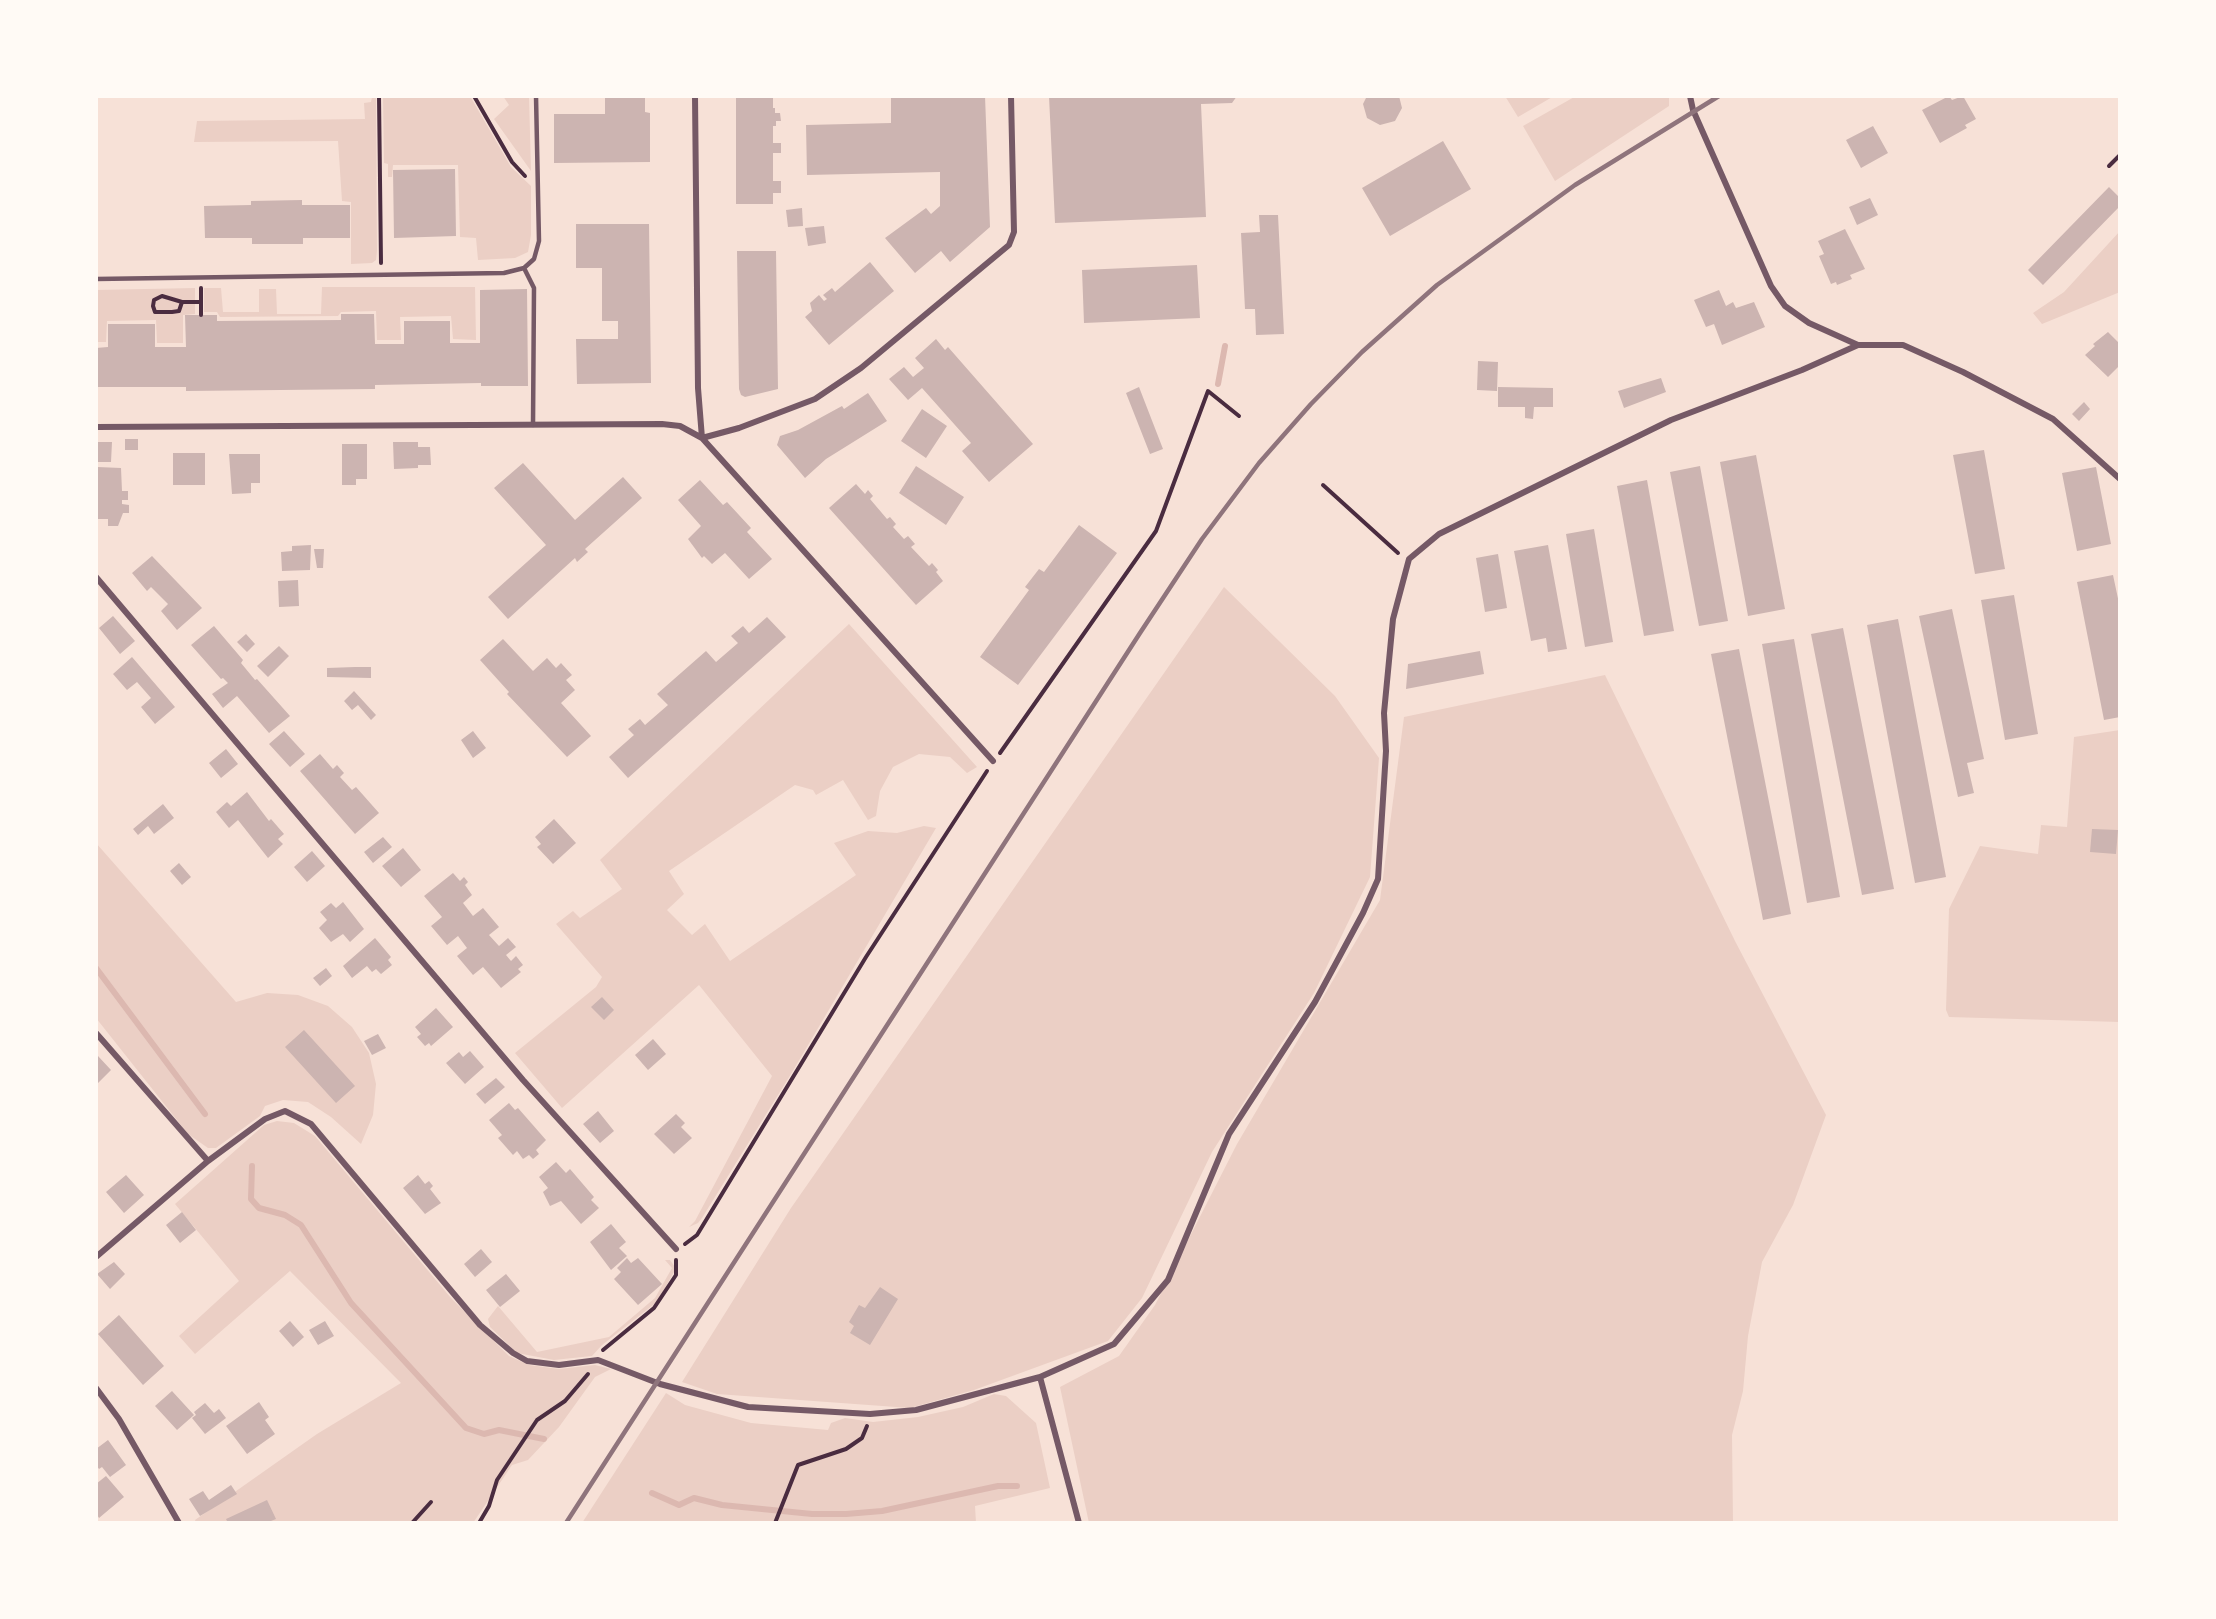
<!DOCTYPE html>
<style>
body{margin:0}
#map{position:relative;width:2216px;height:1619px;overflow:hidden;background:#f7e1d7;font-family:"Public Sans",sans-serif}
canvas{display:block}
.frame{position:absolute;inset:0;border:98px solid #fffaf5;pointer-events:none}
</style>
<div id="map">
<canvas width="2216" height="1619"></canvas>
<div class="frame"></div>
</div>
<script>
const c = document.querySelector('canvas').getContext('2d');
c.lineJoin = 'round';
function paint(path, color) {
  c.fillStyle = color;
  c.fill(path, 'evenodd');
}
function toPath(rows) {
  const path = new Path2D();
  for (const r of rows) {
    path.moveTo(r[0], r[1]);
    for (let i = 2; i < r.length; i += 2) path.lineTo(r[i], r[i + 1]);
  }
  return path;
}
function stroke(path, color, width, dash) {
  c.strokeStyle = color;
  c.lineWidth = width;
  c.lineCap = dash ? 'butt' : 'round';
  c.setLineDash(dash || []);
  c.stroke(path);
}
const green = toPath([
 [383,96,470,96,511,167,531,186,531,235,528,252,515,258,478,260,476,238,460,237,458,165,393,165,392,177,388,177,388,164,384,163],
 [503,96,529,96,531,171,494,119,509,105],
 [1505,96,1554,96,1518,117],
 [1576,96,1669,96,1669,106,1555,181,1523,126],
 [372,97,376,97,377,251,376,260,372,263,351,264,351,202,342,201,338,141,194,142,197,121,365,119,364,103,371,102],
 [2120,231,2120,292,2042,324,2033,313,2064,292],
 [322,287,475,287,476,340,453,339,451,316,400,317,401,340,377,340,376,311,341,312,338,316,220,317,217,312,204,312,204,288,221,288,223,312,259,312,259,289,276,289,277,314,321,314],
 [195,288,195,314,183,315,183,343,157,343,156,320,107,321,106,342,96,342,96,290],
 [1224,587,1335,696,1379,758,1370,877,1314,993,1212,1152,1142,1298,1108,1341,974,1390,910,1408,717,1394,682,1382,791,1208],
 [849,624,977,767,967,773,950,757,919,754,893,767,880,791,876,816,868,820,843,780,816,795,813,790,795,785,669,871,684,894,667,910,692,935,705,924,730,961,856,875,834,843,868,831,897,833,924,826,936,828,791,1074,702,1218,698,1223,689,1227,695,1221,772,1076,699,985,562,1108,515,1053,596,987,602,977,556,924,573,911,580,918,622,889,600,860],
 [1605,675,1735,941,1826,1115,1793,1205,1762,1262,1748,1336,1743,1391,1732,1435,1733,1523,1089,1523,1060,1387,1119,1356,1155,1305,1237,1144,1380,900,1404,717],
 [2120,730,2120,1022,1949,1017,1946,1010,1949,909,1980,846,2038,854,2041,825,2067,827,2074,737],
 [96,843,236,1002,267,993,298,995,328,1006,352,1027,369,1053,376,1084,373,1115,361,1144,331,1117,308,1102,283,1100,265,1106,260,1116,216,1148,208,1148,188,1134,96,1018],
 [277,1121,294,1123,315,1136,451,1298,509,1356,529,1365,559,1369,595,1365,611,1369,595,1377,559,1427,528,1460,512,1465,473,1523,196,1523,195,1520,317,1434,401,1383,290,1271,195,1354,179,1336,239,1281,175,1204,264,1125],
 [665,1260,670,1260,675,1267,674,1272,657,1302,602,1345,592,1356,554,1360,517,1353,490,1327,488,1319,498,1306,537,1352,609,1337,655,1298,672,1268],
 [666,1393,685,1405,751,1423,828,1430,831,1423,845,1418,873,1422,918,1417,963,1407,994,1394,1006,1396,1036,1423,1050,1488,975,1506,976,1523,582,1523]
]);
const stream = toPath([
 [1218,384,1225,346],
 [96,968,205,1114],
 [252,1166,251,1199,259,1208,285,1215,301,1225,351,1303,466,1428,484,1434,499,1430,544,1439],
 [652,1493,679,1505,694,1498,722,1505,812,1514,846,1514,882,1511,998,1486,1017,1486]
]);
const building = toPath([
 [605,96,645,96,645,112,650,113,650,162,554,163,554,114,605,114],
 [736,96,773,96,773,108,775,108,775,113,780,113,781,121,776,121,776,126,773,126,773,143,781,143,781,153,773,153,773,181,781,181,781,193,773,193,773,204,736,204],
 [985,96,990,227,950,262,941,251,915,273,885,238,926,208,931,214,940,206,940,172,807,175,806,125,891,123,891,98],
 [1049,96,1237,96,1232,103,1201,104,1206,217,1055,223],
 [1367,96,1399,96,1402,108,1395,121,1380,125,1367,118,1363,104],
 [1949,96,1952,100,1963,96,1976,119,1965,125,1967,128,1940,143,1922,110],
 [1873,126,1888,153,1861,168,1846,140],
 [1443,141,1471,189,1390,236,1362,188],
 [455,169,456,236,394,238,393,170],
 [2109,187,2120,198,2120,206,2043,285,2028,270],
 [1870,198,1878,215,1857,225,1849,207],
 [302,200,302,205,350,205,350,238,303,238,303,244,252,244,252,238,205,238,204,206,251,205,251,201],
 [802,208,803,226,788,227,786,210],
 [1259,215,1278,215,1284,334,1256,335,1255,309,1245,309,1241,233,1260,232],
 [576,224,649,224,651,383,577,384,576,339,618,339,618,321,602,321,602,268,576,268],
 [824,226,826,243,808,246,805,228],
 [1845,229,1865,269,1850,275,1852,279,1837,285,1836,282,1831,284,1819,256,1824,254,1818,241],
 [737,251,776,251,778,389,745,397,741,395,739,389],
 [870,262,894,291,829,345,805,317,812,311,810,303,819,295,824,301,827,299,823,295,832,288,835,292],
 [1197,265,1200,318,1084,323,1082,270],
 [527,289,528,386,481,386,481,383,375,385,375,389,186,391,186,387,96,387,96,348,108,347,108,324,155,324,155,347,186,347,185,315,217,315,217,321,341,320,341,314,374,314,375,344,404,344,404,321,450,321,450,343,480,343,480,290],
 [1719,290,1726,306,1733,302,1736,308,1754,302,1765,327,1722,345,1714,324,1706,327,1694,300],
 [2108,332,2120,344,2120,365,2108,377,2085,355,2095,346,2093,344],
 [936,339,945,350,948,347,1033,444,989,482,962,451,971,443,922,388,908,400,889,379,904,367,913,377,924,368,915,358],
 [1478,361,1498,362,1497,391,1477,390],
 [1661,378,1666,392,1624,408,1618,391],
 [1139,387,1163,449,1150,454,1126,393],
 [1498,387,1553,388,1553,407,1534,407,1533,419,1525,418,1525,407,1498,407],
 [868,393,887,421,826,459,805,478,777,445,780,436,798,430,842,406,844,409],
 [2084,402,2090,409,2079,421,2072,414],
 [922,409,947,426,926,458,901,441],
 [125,439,138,439,138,450,125,450],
 [96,442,112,442,111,462,96,462],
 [393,442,418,442,418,447,430,447,431,465,418,465,418,468,394,469],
 [342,444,367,444,367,479,356,479,356,485,342,485],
 [1984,450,2005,569,1975,574,1953,455],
 [173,453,205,453,205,485,173,485],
 [229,454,260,454,260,483,251,483,251,493,232,494],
 [1756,455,1785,609,1748,616,1720,462],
 [523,463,575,520,623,477,642,498,585,549,588,552,577,562,575,558,508,619,488,597,546,545,494,488],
 [916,466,964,497,946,525,899,493],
 [1700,466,1728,621,1699,626,1670,472],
 [97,467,121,468,122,491,128,491,128,500,122,500,122,504,129,505,129,513,123,513,118,526,108,526,108,519,96,519],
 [2096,467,2111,544,2077,551,2062,473],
 [700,480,723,505,727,502,751,528,747,532,772,559,749,579,725,553,712,564,704,556,702,558,688,539,701,526,678,500],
 [1647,480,1674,631,1644,636,1617,486],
 [856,484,865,494,868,490,873,496,870,499,887,519,890,517,896,524,893,527,904,539,908,536,915,544,911,547,929,566,932,563,938,570,936,572,943,581,916,605,829,508],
 [1079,525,1117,553,1018,685,980,657,1029,590,1025,587,1039,569,1044,572],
 [1594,529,1613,642,1585,647,1566,534],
 [311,545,310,570,282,571,281,552,292,551,292,546],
 [1548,545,1567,649,1548,652,1546,638,1531,641,1514,551],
 [314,549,324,549,323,568,317,568],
 [1498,554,1507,608,1485,612,1476,558],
 [152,556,202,608,177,630,161,611,168,604,151,587,147,591,132,573],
 [2113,575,2120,608,2120,717,2104,720,2077,582],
 [298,580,299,606,279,607,278,581],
 [2014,595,2038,734,2005,740,1981,600],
 [1952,609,1984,759,1967,763,1974,793,1958,797,1919,616],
 [113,616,135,641,120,654,99,628],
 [767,617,786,637,628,778,609,757,634,735,628,729,640,719,645,725,668,705,657,694,706,651,716,662,738,643,731,636,743,626,749,633],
 [1898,619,1946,877,1915,883,1867,625],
 [214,626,243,660,241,663,255,680,257,679,290,716,269,733,237,696,223,708,212,694,228,683,223,678,221,679,191,645],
 [1843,628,1894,889,1862,895,1811,634],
 [246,634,255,644,247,652,237,642],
 [503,639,533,671,547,658,556,668,561,663,572,675,566,680,575,690,561,703,591,736,567,757,507,694,509,692,480,660],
 [1794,639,1840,897,1807,903,1762,644],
 [279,646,289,656,268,677,257,666],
 [1739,649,1791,914,1763,920,1711,654],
 [1480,651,1484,674,1406,689,1408,664],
 [132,657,175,707,155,724,141,707,151,698,137,682,127,690,113,674],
 [355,667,371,667,371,678,327,677,327,668],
 [354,691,376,715,371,720,358,705,352,710,344,701],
 [284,731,305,754,290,767,269,744],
 [473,731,486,748,473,758,461,740],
 [226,749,238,764,221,778,209,763],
 [320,754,333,769,337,765,344,773,340,777,352,790,356,787,379,813,355,834,300,771],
 [247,792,269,821,271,819,284,834,278,839,283,844,268,858,238,820,229,828,216,812,227,802,231,806],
 [163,804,174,818,154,834,148,826,138,835,133,829],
 [554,819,576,843,553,864,537,847,541,844,535,837],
 [2092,829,2118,830,2116,854,2090,852],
 [383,837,392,847,373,863,364,852],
 [403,848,421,870,401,887,382,866],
 [312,851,325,866,307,882,294,867],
 [179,863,191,877,182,885,170,871],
 [453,873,460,881,464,877,468,882,465,885,472,895,463,903,473,916,483,908,499,927,489,935,499,946,508,938,516,947,506,955,511,961,516,956,523,965,518,969,521,972,501,988,483,967,473,975,457,956,467,948,458,936,447,945,431,926,442,917,424,896],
 [343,902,364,929,350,942,343,934,331,942,319,928,327,920,320,912,331,903,336,908],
 [375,938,391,957,388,960,392,965,381,974,376,969,372,972,367,966,352,978,343,966],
 [326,968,332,976,320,986,313,978],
 [602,997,614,1010,604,1020,591,1007],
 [436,1008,453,1027,431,1046,429,1043,425,1046,417,1037,421,1034,415,1027],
 [304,1030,355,1086,336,1103,285,1047],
 [378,1034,386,1048,372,1055,364,1041],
 [653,1039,666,1054,648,1070,635,1055],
 [470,1051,484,1067,465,1084,446,1063,459,1052,463,1057],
 [98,1056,111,1070,98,1083,96,1058],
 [496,1078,505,1087,485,1104,476,1094],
 [509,1103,515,1110,518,1108,546,1140,536,1150,539,1154,533,1159,529,1155,523,1159,517,1151,513,1155,498,1138,502,1135,489,1120],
 [598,1111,614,1131,600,1143,583,1124],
 [676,1114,685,1123,681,1127,692,1138,674,1154,654,1134],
 [556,1162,566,1173,570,1169,594,1197,591,1200,599,1208,581,1224,561,1201,550,1206,543,1192,548,1188,539,1177],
 [126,1175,144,1195,124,1213,106,1192],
 [418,1175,425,1184,429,1181,433,1186,430,1189,441,1203,425,1214,403,1188],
 [182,1212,196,1230,180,1243,166,1225],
 [611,1224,626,1242,619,1248,627,1256,611,1270,590,1242],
 [481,1249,492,1262,475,1277,464,1264],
 [627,1258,631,1263,638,1258,662,1284,638,1305,614,1279,621,1272,617,1268],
 [114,1262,125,1274,110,1289,97,1274],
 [506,1274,520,1291,500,1307,486,1290],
 [880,1287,898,1299,870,1345,850,1333,854,1326,849,1322,859,1305,865,1308],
 [119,1315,164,1366,143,1385,98,1334],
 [290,1321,304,1337,293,1347,279,1331],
 [325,1321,334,1336,318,1345,309,1330],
 [172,1391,194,1415,177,1430,155,1406],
 [259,1402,269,1417,265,1420,275,1434,247,1454,226,1426],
 [205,1403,214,1413,219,1409,226,1418,205,1434,192,1418,196,1415,194,1412],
 [108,1440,126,1465,110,1477,102,1467,99,1469,96,1465,96,1449],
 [106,1476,124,1497,99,1518,96,1513,96,1484],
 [231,1485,237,1494,200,1516,189,1499,203,1491,209,1500],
 [267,1500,276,1519,266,1523,228,1523,226,1519]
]);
const path = toPath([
 [379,96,381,263],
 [474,96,512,162,525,176],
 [2109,166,2120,155],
 [201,288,201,315],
 [182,302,179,311,172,312,155,312,153,306,154,300,162,296,182,302,201,302],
 [1323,485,1398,553],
 [1000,753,1156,531,1208,391,1239,416],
 [685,1244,697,1235,866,957,987,771],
 [603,1350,654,1308,676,1275,676,1260],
 [412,1523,431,1502],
 [479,1523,489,1506,497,1480,537,1420,565,1401,588,1374],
 [775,1523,798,1465,846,1449,862,1438,867,1426]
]);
const service = toPath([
 [524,268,534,288,533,425],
 [96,279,504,273,524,268,534,259,539,241,536,96]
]);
const minor = toPath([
 [695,96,698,388,702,438,993,761],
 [1690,96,1693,110,1771,286,1785,306,1809,323,1858,345],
 [96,427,662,424,680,426,702,438,739,428,815,399,861,368,1009,245,1014,232,1011,96],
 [96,577,523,1080,676,1249],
 [96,1033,208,1161],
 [96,1257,208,1161,265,1119,285,1111,311,1124,480,1325,513,1353,527,1361,559,1365,598,1360,660,1384,748,1407,870,1414,916,1410,1040,1377,1114,1344,1168,1280,1229,1134,1315,1002,1363,913,1378,879,1386,751,1384,713,1393,619,1409,559,1439,534,1671,420,1802,370,1858,345,1903,345,1963,372,2053,419,2120,479],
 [1040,1377,1079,1523],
 [96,1388,119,1419,179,1523]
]);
const rail = toPath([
 [566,1523,1140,633,1202,539,1259,463,1311,404,1362,352,1437,285,1575,185,1719,96]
]);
paint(green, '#ebcfc5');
stroke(stream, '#dcb8b0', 6);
paint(building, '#ccb4b1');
stroke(path, '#4a2c40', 4);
stroke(service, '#755966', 4.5);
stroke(minor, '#755966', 6);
stroke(rail, '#8f747c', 4.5);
</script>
